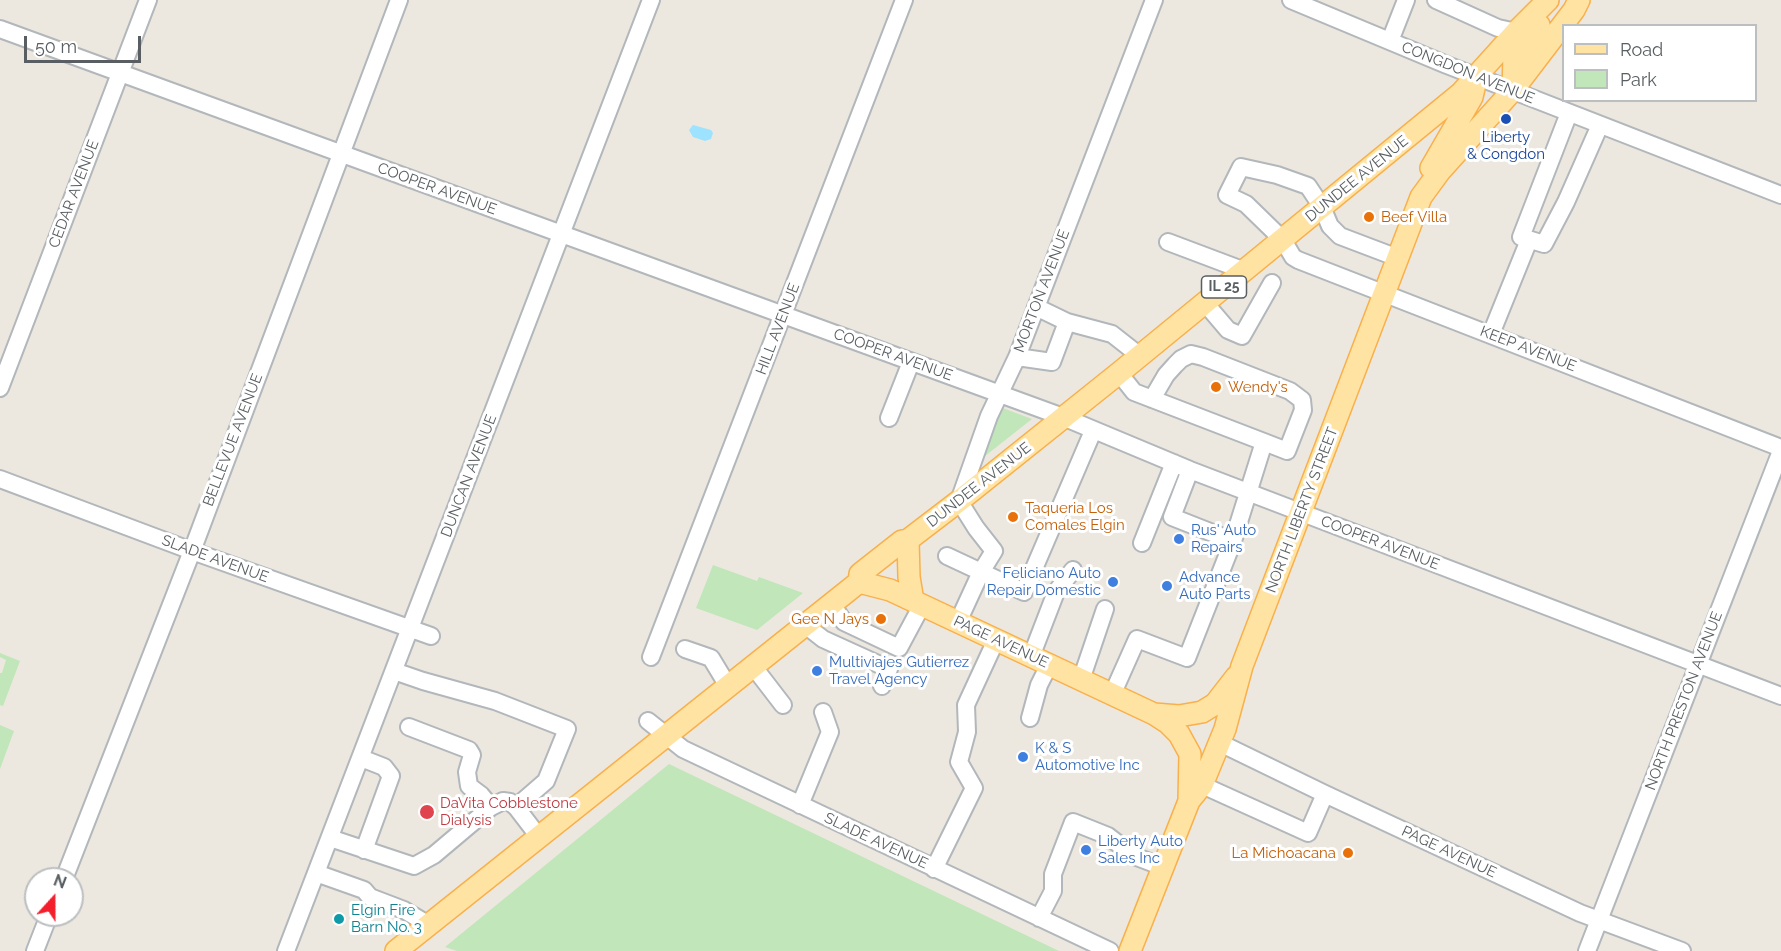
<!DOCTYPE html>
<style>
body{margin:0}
#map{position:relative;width:1781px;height:951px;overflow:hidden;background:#ede8df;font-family:Raleway,sans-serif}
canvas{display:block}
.legend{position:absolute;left:1562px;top:24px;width:195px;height:78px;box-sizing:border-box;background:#fff;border:2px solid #bcbfc0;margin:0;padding:8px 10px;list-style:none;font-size:18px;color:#585e61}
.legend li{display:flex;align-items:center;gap:12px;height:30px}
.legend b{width:30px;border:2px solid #bcbfc0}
.north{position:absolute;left:24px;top:867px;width:60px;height:60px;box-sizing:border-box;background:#fff;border:2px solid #bcbfc0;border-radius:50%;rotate:21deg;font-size:16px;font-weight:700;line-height:24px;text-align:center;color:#585e61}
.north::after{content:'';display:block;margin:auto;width:21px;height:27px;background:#f31f2c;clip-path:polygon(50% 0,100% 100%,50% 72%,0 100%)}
.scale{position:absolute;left:24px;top:36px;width:117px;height:27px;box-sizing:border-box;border:3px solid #585e61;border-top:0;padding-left:8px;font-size:18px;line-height:21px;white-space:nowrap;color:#585e61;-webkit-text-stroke:4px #fff;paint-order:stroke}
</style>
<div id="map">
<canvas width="1781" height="951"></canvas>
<ul class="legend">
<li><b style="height:8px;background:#ffe3a2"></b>Road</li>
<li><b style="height:16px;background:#c0e6b9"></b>Park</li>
</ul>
<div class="north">N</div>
<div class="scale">50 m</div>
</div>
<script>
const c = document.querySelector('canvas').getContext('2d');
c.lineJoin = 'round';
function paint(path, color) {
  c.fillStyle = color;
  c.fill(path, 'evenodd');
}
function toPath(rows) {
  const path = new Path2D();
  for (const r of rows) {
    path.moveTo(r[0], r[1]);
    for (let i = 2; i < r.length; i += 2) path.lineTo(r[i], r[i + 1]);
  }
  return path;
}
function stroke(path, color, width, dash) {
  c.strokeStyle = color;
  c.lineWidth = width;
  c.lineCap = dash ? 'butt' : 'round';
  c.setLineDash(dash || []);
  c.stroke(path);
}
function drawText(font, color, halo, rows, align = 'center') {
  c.font = font + ' Raleway,sans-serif';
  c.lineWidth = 6;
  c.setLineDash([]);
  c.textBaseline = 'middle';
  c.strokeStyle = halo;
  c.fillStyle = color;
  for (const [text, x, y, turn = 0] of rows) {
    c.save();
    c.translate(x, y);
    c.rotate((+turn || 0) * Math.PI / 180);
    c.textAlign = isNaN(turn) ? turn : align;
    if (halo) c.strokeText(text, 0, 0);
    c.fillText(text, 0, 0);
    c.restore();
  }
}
const green = toPath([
 [1000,407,1032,419,980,460],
 [713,565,757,581,759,577,803,593,757,630,696,608],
 [0,653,20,661,3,706,0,705,0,673,2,673,6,660,0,657],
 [0,725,14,731,0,769],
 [669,764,1059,951,457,951,445,947]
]);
const water = toPath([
 [693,125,711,130,713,133,711,139,705,141,693,137,689,130]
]);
const minor = toPath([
 [1291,0,1447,65,1781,195],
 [1436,0,1498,28,1516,32],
 [0,29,1063,417,1190,470,1781,696],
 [1390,41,1406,0],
 [1569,113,1521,237,1544,244,1566,202,1600,125],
 [1168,242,1245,271],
 [1398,258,1340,236,1330,226,1322,207,1308,186,1277,175,1241,167,1227,195,1246,204,1283,240,1293,257,1298,260,1781,448],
 [1205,303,1228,330,1242,336,1272,283],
 [1036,307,1067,322],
 [1491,334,1529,240],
 [1017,357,1052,362,1067,322,1112,334,1140,356],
 [0,388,148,0],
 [1152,399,1166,375,1175,365,1181,359,1191,354,1203,357,1290,391,1302,400,1303,410,1287,451,1264,442],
 [889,418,911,362],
 [1190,470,1172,517,1233,541],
 [0,479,192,551,431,636],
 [1142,543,1174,463],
 [947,556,1024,592,1093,431],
 [831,603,844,622,899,648,922,605],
 [958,622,981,572,994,551,976,528,959,501,989,416,1017,357,1154,0],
 [804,624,823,639,889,669,882,686],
 [685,649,711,658,728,686],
 [651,657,904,0],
 [1031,657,1056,592,1073,570],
 [753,666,783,705],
 [394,671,423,681,495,701,567,729,546,781,516,807],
 [1081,680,1105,609],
 [1112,695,1137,639,1187,658,1233,541,1264,442,1134,392,1119,373],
 [1030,718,1039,685,1049,665],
 [648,721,683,749,1110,951],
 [409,727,469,750,472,755,467,772,469,786,481,795,491,807],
 [1220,743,1325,794,1580,913,1682,951],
 [361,758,384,767,391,776,364,850],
 [1202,785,1308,833,1325,794],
 [800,805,830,732,823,712],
 [330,838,414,866,434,855,491,807,503,801,510,802,516,807,539,837],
 [934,869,974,788,959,762,967,732,966,705,996,640],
 [316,873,364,890,370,897,404,910,429,925],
 [64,879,192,551,399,0],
 [1039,918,1053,891,1053,874,1073,822,1108,836,1134,856,1163,867],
 [35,951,49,915],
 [286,951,651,0],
 [1587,951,1781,451]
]);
const major = toPath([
 [1513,90,1514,56,1539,25],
 [1431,168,1472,97,1475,84],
 [908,540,909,577,913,601],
 [859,582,890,590,1154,714,1168,723,1179,734,1190,754,1189,801],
 [1154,714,1179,716,1202,712,1215,704,1236,677],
 [396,951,859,582,860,574,902,541,908,540,959,501,1119,373,1461,93,1516,32,1548,0],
 [1130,951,1189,801,1202,785,1225,729,1242,666,1421,197,1440,171,1513,90,1574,10,1579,0]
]);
const markers = [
 [1506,119,6,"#1a4fb4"],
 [1369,217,6,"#e8710a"],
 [1216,387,6,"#e8710a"],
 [1013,517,6,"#e8710a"],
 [1179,539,6,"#3f7fe0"],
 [1113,582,6,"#3f7fe0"],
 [1167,586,6,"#3f7fe0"],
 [881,619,6,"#e8710a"],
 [817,671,6,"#3f7fe0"],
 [1023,757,6,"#3f7fe0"],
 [427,812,8,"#e0444e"],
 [1086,850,6,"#3f7fe0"],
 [1348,853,6,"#e8710a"],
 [339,919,6,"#0f9aa8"]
];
const shields = [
 [1224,287,45]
];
const shieldNames = [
 ["IL 25",1224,287]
];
const streetNames = [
 ["CONGDON AVENUE",1468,73,22],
 ["DUNDEE AVENUE",1357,179,-39],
 ["COOPER AVENUE",437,189,20],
 ["CEDAR AVENUE",74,194,-69],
 ["MORTON AVENUE",1042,291,-69],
 ["HILL AVENUE",778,329,-69],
 ["KEEP AVENUE",1528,349,21],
 ["COOPER AVENUE",893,355,20],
 ["BELLEVUE AVENUE",233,440,-69],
 ["DUNCAN AVENUE",469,476,-69],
 ["DUNDEE AVENUE",979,485,-38],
 ["NORTH LIBERTY STREET",1302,510,-69],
 ["COOPER AVENUE",1380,543,21],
 ["SLADE AVENUE",215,559,20],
 ["PAGE AVENUE",1001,642,25],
 ["NORTH PRESTON AVENUE",1684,701,-69],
 ["SLADE AVENUE",876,841,25],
 ["PAGE AVENUE",1449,852,25]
];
const transitNames = [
 ["Liberty",1506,137],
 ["& Congdon",1506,154]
];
const foodNames = [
 ["Beef Villa",1381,217],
 ["Wendy's",1228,387],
 ["Taqueria Los",1025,508],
 ["Comales Elgin",1025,525],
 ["Gee N Jays",869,619,"right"],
 ["La Michoacana",1336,853,"right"]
];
const shopNames = [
 ["Rus' Auto",1191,530],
 ["Repairs",1191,547],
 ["Feliciano Auto",1101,573,"right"],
 ["Repair Domestic",1101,590,"right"],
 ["Advance",1179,577],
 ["Auto Parts",1179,594],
 ["Multiviajes Gutierrez",829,662],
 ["Travel Agency",829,679],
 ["K & S",1035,748],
 ["Automotive Inc",1035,765],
 ["Liberty Auto",1098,841],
 ["Sales Inc",1098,858]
];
const healthNames = [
 ["DaVita Cobblestone",440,803],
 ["Dialysis",440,820]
];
const cultureNames = [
 ["Elgin Fire",351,910],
 ["Barn No. 3",351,927]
];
paint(green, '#c0e6b9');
paint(water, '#9de2ff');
stroke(minor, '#b2b7bb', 20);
stroke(major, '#f9b04b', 24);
stroke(minor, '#fff', 16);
stroke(major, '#ffe3a2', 21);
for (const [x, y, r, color] of markers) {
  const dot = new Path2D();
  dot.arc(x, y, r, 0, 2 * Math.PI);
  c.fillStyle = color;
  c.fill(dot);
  stroke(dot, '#fff', 2);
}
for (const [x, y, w] of shields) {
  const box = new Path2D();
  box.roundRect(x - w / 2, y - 11, w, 22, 4.5);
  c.fillStyle = '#fff';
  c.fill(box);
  stroke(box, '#585e61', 1.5);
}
drawText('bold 14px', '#585e61', null, shieldNames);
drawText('15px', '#585e61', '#fff', streetNames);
drawText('15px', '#164399', '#fff', transitNames);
drawText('15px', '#c56008', '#fff', foodNames, 'left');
drawText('15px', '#366cbe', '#fff', shopNames, 'left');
drawText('15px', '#be3a42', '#fff', healthNames, 'left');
drawText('15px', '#0d838f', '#fff', cultureNames, 'left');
</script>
